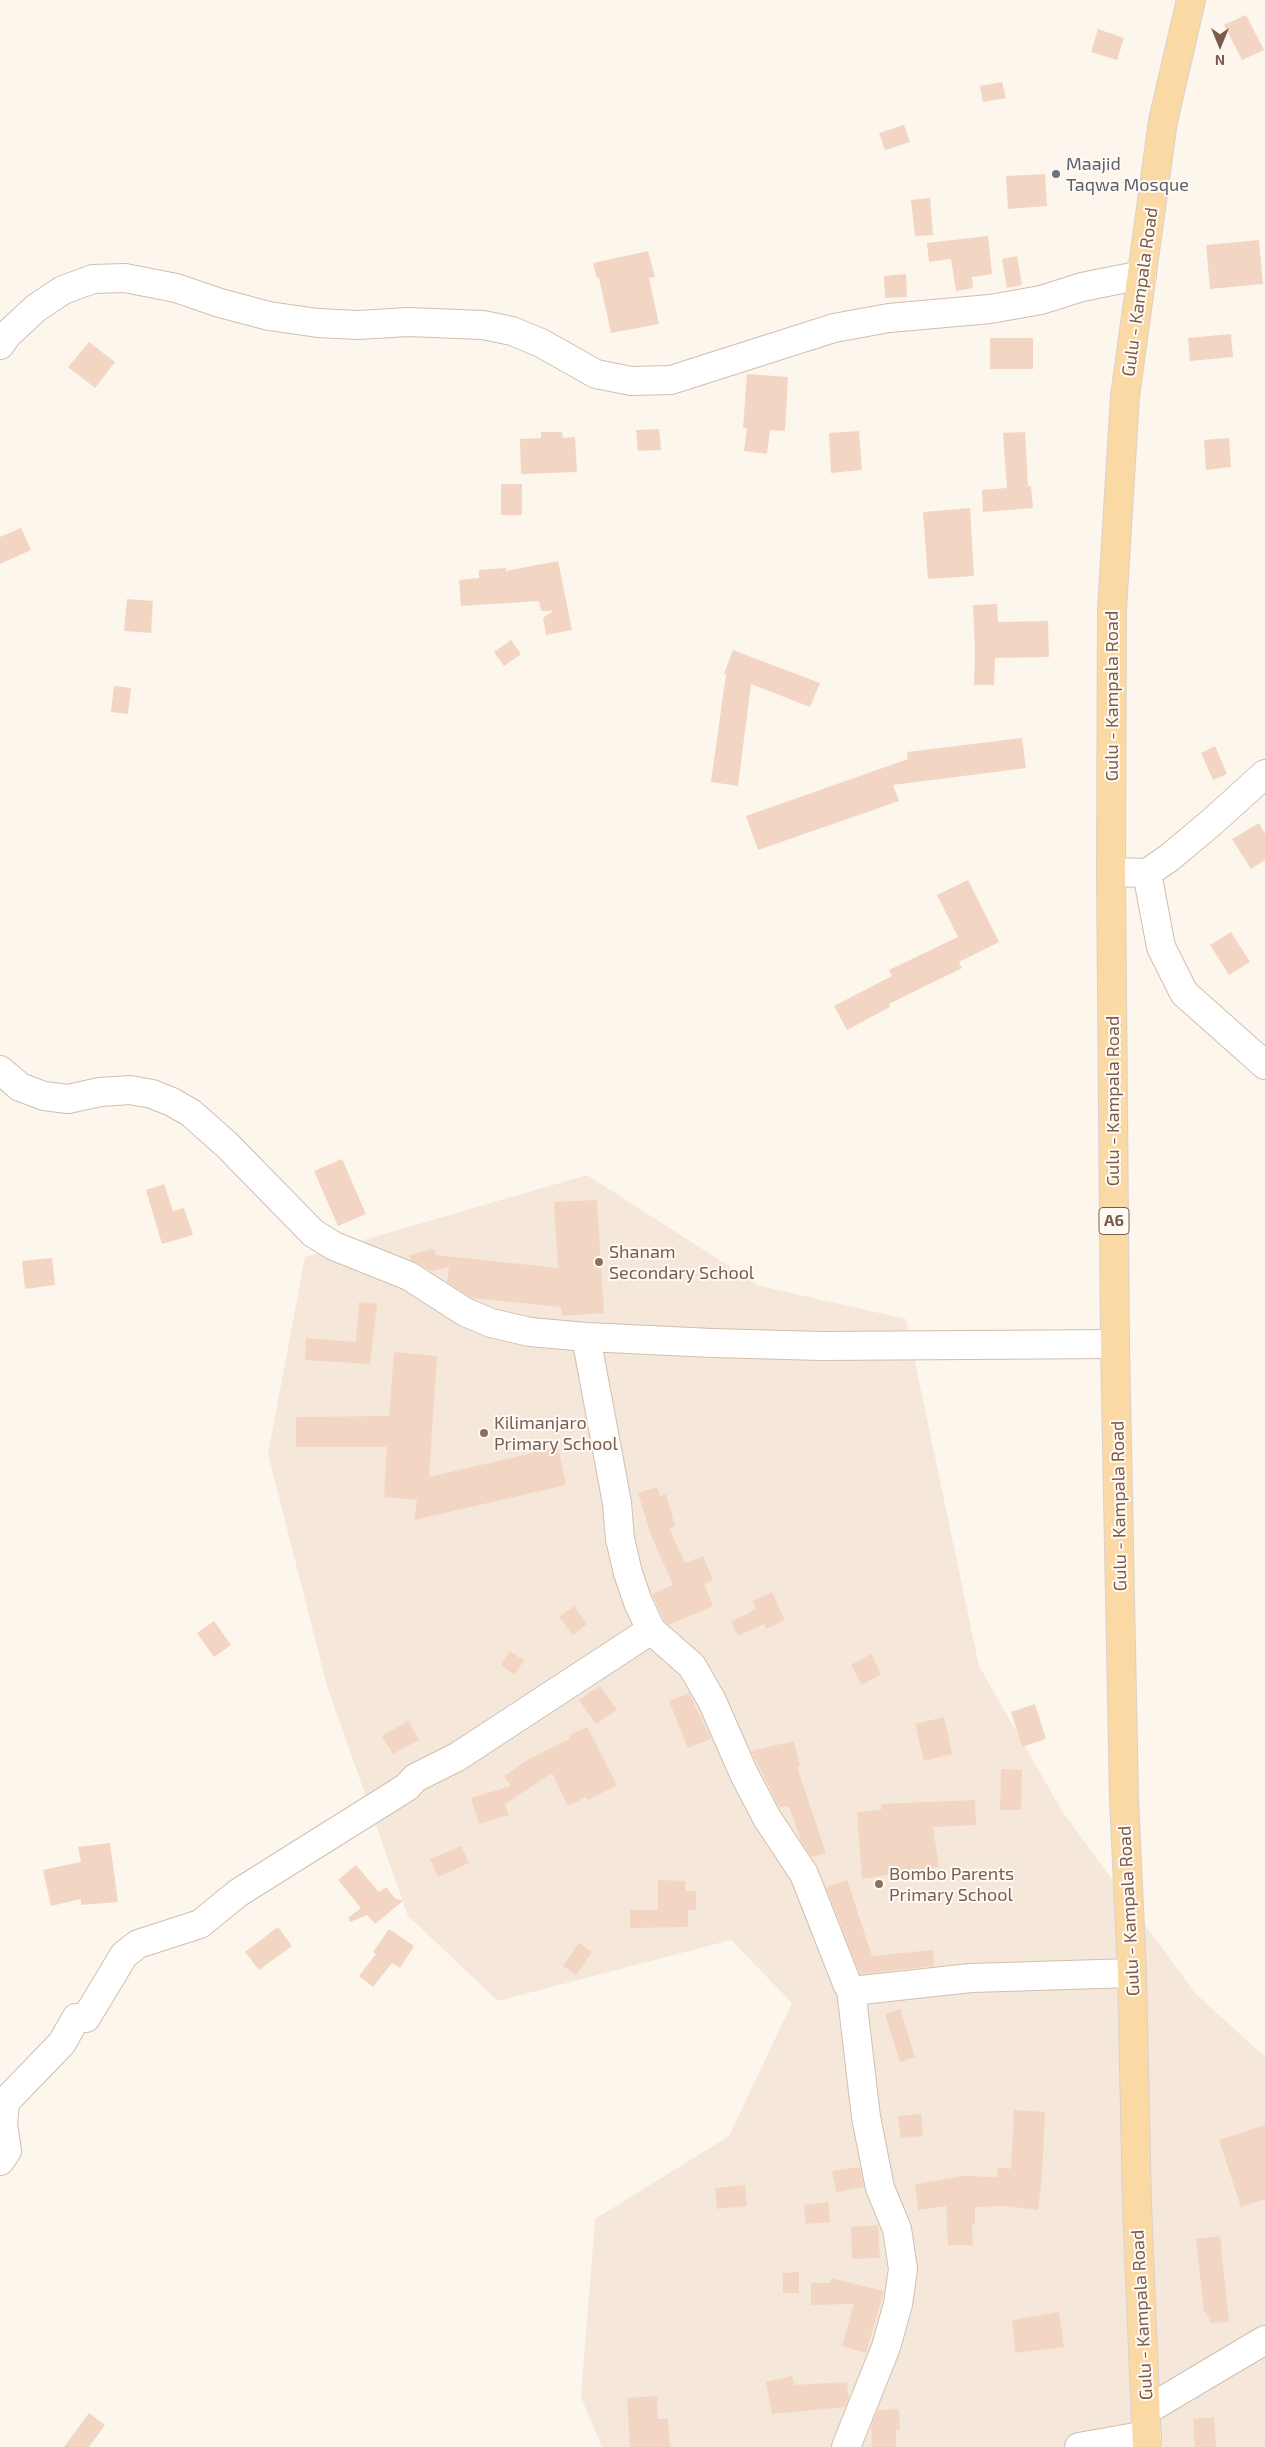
<!DOCTYPE html>
<style>
body{margin:0}
#map{position:relative;width:1265px;height:2447px;overflow:hidden;background:#fdf6ec;font-family:"Exo 2",sans-serif}
canvas{display:block}
.north{position:absolute;left:1195px;top:20px;width:50px;height:50px;-webkit-text-stroke:4px #fffaf3;paint-order:stroke;rotate:180deg;font-size:14px;font-weight:700;line-height:20px;text-align:center;color:#7a5c4d}
.north::after{content:'';display:block;margin:auto;width:18px;height:22px;background:#7a5c4d;clip-path:polygon(50% 0,100% 100%,50% 72%,0 100%)}
</style>
<div id="map">
<canvas width="1265" height="2447"></canvas>
<div class="north">N</div>
</div>
<script>
const c = document.querySelector('canvas').getContext('2d');
c.lineJoin = 'round';
function paint(path, color) {
  c.fillStyle = color;
  c.fill(path, 'evenodd');
}
function toPath(rows) {
  const path = new Path2D();
  for (const r of rows) {
    path.moveTo(r[0], r[1]);
    for (let i = 2; i < r.length; i += 2) path.lineTo(r[i], r[i + 1]);
  }
  return path;
}
function stroke(path, color, width, dash) {
  c.strokeStyle = color;
  c.lineWidth = width;
  c.lineCap = dash ? 'butt' : 'round';
  c.setLineDash(dash || []);
  c.stroke(path);
}
function drawText(font, color, halo, rows, align = 'center') {
  c.font = font + ' "Exo 2",sans-serif';
  c.lineWidth = 4;
  c.setLineDash([]);
  c.textBaseline = 'middle';
  c.strokeStyle = halo;
  c.fillStyle = color;
  for (const [text, x, y, turn = 0] of rows) {
    c.save();
    c.translate(x, y);
    c.rotate((+turn || 0) * Math.PI / 180);
    c.textAlign = isNaN(turn) ? turn : align;
    if (halo) c.strokeText(text, 0, 0);
    c.fillText(text, 0, 0);
    c.restore();
  }
}
const residential = toPath([
 [587,1175,760,1286,906,1319,979,1666,1062,1811,1195,1993,1265,2057,1265,2447,602,2447,581,2397,595,2219,729,2136,792,2003,731,1940,498,2001,408,1916,327,1686,268,1454,305,1257]
]);
const building = toPath([
 [1246,15,1264,50,1242,60,1224,25],
 [1098,29,1124,38,1117,60,1091,52],
 [1002,82,1006,98,983,102,980,86],
 [904,125,910,142,885,150,879,133],
 [1045,174,1047,206,1008,209,1006,176],
 [930,198,933,235,915,236,911,200],
 [988,236,992,274,972,277,973,288,956,291,951,259,929,262,927,243],
 [1259,240,1263,284,1210,289,1206,245],
 [648,251,655,277,649,278,659,324,611,333,599,278,597,278,593,263],
 [1017,256,1022,285,1007,288,1002,259],
 [906,274,907,297,885,298,884,276],
 [1231,334,1233,357,1190,361,1188,338],
 [990,338,1033,338,1033,369,990,369],
 [89,342,115,362,95,388,68,367],
 [747,374,788,377,785,431,770,430,767,454,744,451,747,428,743,428],
 [659,429,661,450,638,451,636,430],
 [859,431,862,470,831,473,829,433],
 [541,432,562,432,563,438,575,437,577,472,521,474,520,439,541,438],
 [1025,432,1028,486,1031,486,1033,508,983,512,982,490,1007,488,1003,433],
 [1229,438,1231,467,1206,470,1204,440],
 [501,484,522,484,522,515,501,515],
 [970,508,974,576,928,579,923,512],
 [21,528,31,550,0,564,0,537],
 [558,561,572,630,546,635,543,618,553,611,541,611,539,601,461,606,459,580,479,578,479,570,506,568,506,571],
 [127,599,153,601,151,633,124,631],
 [997,604,998,622,1048,621,1049,657,995,658,994,685,974,685,975,652,973,605],
 [511,640,521,654,504,666,494,652],
 [733,650,820,683,810,707,751,684,738,786,711,782,726,674,724,674],
 [114,686,131,688,128,714,111,712],
 [1022,738,1026,768,893,785,899,801,758,850,746,816,908,759,907,752],
 [1215,746,1227,774,1213,780,1201,753],
 [1259,823,1265,834,1265,860,1251,869,1232,839],
 [968,880,999,942,959,962,962,968,889,1004,890,1007,847,1030,834,1006,892,976,889,970,958,937,937,895],
 [1231,932,1250,962,1229,975,1210,945],
 [342,1159,366,1214,338,1226,314,1171],
 [164,1184,173,1211,184,1208,193,1235,162,1244,146,1190],
 [597,1200,604,1313,562,1316,561,1307,471,1298,447,1282,449,1267,431,1271,411,1260,409,1255,434,1249,436,1255,558,1268,554,1202],
 [52,1258,55,1285,25,1289,22,1261],
 [359,1302,377,1304,370,1364,305,1360,306,1338,356,1342],
 [394,1352,437,1356,429,1477,558,1447,566,1485,414,1520,417,1500,384,1497,387,1447,296,1447,296,1417,389,1416],
 [657,1487,660,1496,666,1494,675,1526,669,1528,685,1563,703,1556,713,1580,704,1584,713,1606,668,1625,664,1620,652,1594,673,1585,651,1535,638,1493],
 [772,1592,785,1620,766,1629,764,1624,738,1636,731,1622,756,1609,753,1601],
 [574,1606,587,1624,573,1635,559,1617],
 [214,1621,231,1645,214,1657,197,1633],
 [510,1651,524,1661,514,1675,501,1665],
 [871,1654,881,1674,862,1685,851,1665],
 [600,1686,617,1710,596,1724,579,1700],
 [689,1693,711,1739,688,1748,669,1701],
 [1035,1704,1046,1739,1022,1747,1011,1712],
 [944,1717,952,1754,924,1761,915,1724],
 [408,1721,419,1740,393,1754,382,1736],
 [587,1727,617,1785,588,1800,586,1797,568,1806,552,1773,505,1804,509,1815,479,1824,471,1798,511,1786,504,1776,529,1759,571,1738,570,1735],
 [794,1741,800,1766,797,1767,826,1853,812,1857,802,1843,789,1807,779,1807,751,1751],
 [1001,1769,1022,1770,1021,1810,1000,1810],
 [975,1800,976,1825,933,1827,939,1867,862,1879,857,1812,881,1810,881,1804],
 [110,1843,118,1902,81,1905,81,1899,51,1906,43,1870,81,1862,78,1847],
 [461,1846,469,1863,438,1877,430,1859],
 [356,1865,379,1892,386,1887,395,1898,403,1901,375,1924,367,1915,350,1922,348,1918,361,1908,338,1880],
 [658,1880,685,1881,685,1891,696,1891,696,1910,688,1910,688,1927,630,1928,630,1910,658,1910],
 [847,1880,872,1956,933,1950,934,1966,860,1974,826,1887],
 [278,1927,292,1946,259,1970,245,1952],
 [389,1929,414,1946,400,1968,392,1963,373,1987,359,1976,376,1954,373,1952],
 [579,1943,592,1952,576,1975,563,1966],
 [900,2009,915,2057,900,2062,885,2014],
 [1014,2110,1045,2112,1042,2176,1038,2210,1006,2206,975,2207,975,2224,972,2224,973,2245,948,2245,946,2206,918,2210,915,2184,964,2176,997,2177,998,2167,1011,2169],
 [921,2114,923,2136,901,2138,898,2116],
 [1265,2125,1265,2199,1241,2207,1219,2140],
 [860,2167,864,2187,836,2192,832,2171],
 [745,2185,747,2206,717,2209,715,2188],
 [828,2202,830,2222,806,2224,804,2205],
 [878,2225,880,2258,852,2259,851,2227],
 [1220,2236,1229,2322,1211,2323,1206,2312,1204,2312,1196,2239],
 [799,2272,799,2293,783,2293,783,2273],
 [831,2278,884,2291,866,2353,842,2346,854,2304,811,2305,811,2283,831,2283],
 [1059,2312,1064,2347,1015,2353,1012,2320],
 [792,2376,794,2385,847,2382,849,2398,845,2407,772,2414,766,2382],
 [657,2396,658,2419,668,2419,670,2447,630,2447,627,2398],
 [899,2409,900,2430,896,2430,896,2447,872,2447,871,2426,878,2410],
 [89,2413,105,2425,89,2447,64,2447],
 [1214,2417,1216,2447,1195,2447,1193,2419]
]);
const minor = toPath([
 [0,345,7,335,36,308,63,290,93,279,125,278,176,288,220,303,269,316,318,323,358,325,408,322,483,325,512,331,541,343,596,374,631,381,671,380,834,328,889,318,990,309,1041,300,1082,287,1142,275],
 [1111,872,1147,873,1169,858,1212,822,1265,774],
 [1147,873,1161,947,1184,993,1265,1065],
 [0,1070,20,1087,44,1096,68,1099,100,1092,130,1090,152,1094,172,1102,191,1113,227,1145,313,1233,334,1246,409,1276,465,1312,491,1323,530,1332,586,1337,712,1343,822,1346,1115,1344],
 [586,1337,617,1503,620,1539,628,1573,638,1602,651,1630,692,1666,712,1701,744,1774,767,1818,804,1874,848,1986,855,1990,861,1990,971,1978,1132,1973],
 [0,2161,7,2151,3,2124,5,2102,62,2043,76,2018,86,2018,124,1955,138,1944,200,1924,238,1893,407,1787,415,1778,457,1757,651,1630],
 [1147,2410,1265,2340],
 [846,2447,886,2347,898,2304,903,2269,897,2229,880,2188,866,2117,851,1989],
 [1079,2447,1147,2435]
]);
const major = toPath([
 [1147,2447,1137,2204,1132,1973,1124,1798,1115,1344,1111,872,1112,609,1125,396,1163,121,1191,0]
]);
const markers = [
 [1056,174,5,"#6b7280"],
 [599,1262,5,"#8d6e63"],
 [484,1433,5,"#8d6e63"],
 [879,1884,5,"#8d6e63"]
];
const shields = [
 [1114,1221,30]
];
const shieldNames = [
 ["A6",1114,1221]
];
const worshipNames = [
 ["Maajid",1066,164],
 ["Taqwa Mosque",1066,185]
];
const streetNames = [
 ["Gulu - Kampala Road",1140,292,-82],
 ["Gulu - Kampala Road",1112,696,-90],
 ["Gulu - Kampala Road",1113,1101,-90],
 ["Gulu - Kampala Road",1119,1506,-91],
 ["Gulu - Kampala Road",1129,1911,-93],
 ["Gulu - Kampala Road",1142,2315,-93]
];
const educationNames = [
 ["Shanam",609,1252],
 ["Secondary School",609,1273],
 ["Kilimanjaro",494,1423],
 ["Primary School",494,1444],
 ["Bombo Parents",889,1874],
 ["Primary School",889,1895]
];
paint(residential, '#f5e8da');
paint(building, '#f3d5c3');
stroke(minor, '#d1beb0', 30);
stroke(major, '#dad1cd', 30);
stroke(minor, '#fff', 28);
stroke(major, '#fbd9a5', 28);
for (const [x, y, r, color] of markers) {
  const dot = new Path2D();
  dot.arc(x, y, r, 0, 2 * Math.PI);
  c.fillStyle = color;
  c.fill(dot);
  stroke(dot, '#fffaf3', 2);
}
for (const [x, y, w] of shields) {
  const box = new Path2D();
  box.roundRect(x - w / 2, y - 13.5, w, 27, 4);
  c.fillStyle = '#fffaf3';
  c.fill(box);
  stroke(box, '#7a5c4d', 1);
}
drawText('bold 16px', '#7a5c4d', null, shieldNames);
drawText('18px', '#5b616d', '#fffaf3', worshipNames, 'left');
drawText('18px', '#7a5c4d', '#fffaf3', streetNames);
drawText('18px', '#785e54', '#fffaf3', educationNames, 'left');
</script>
